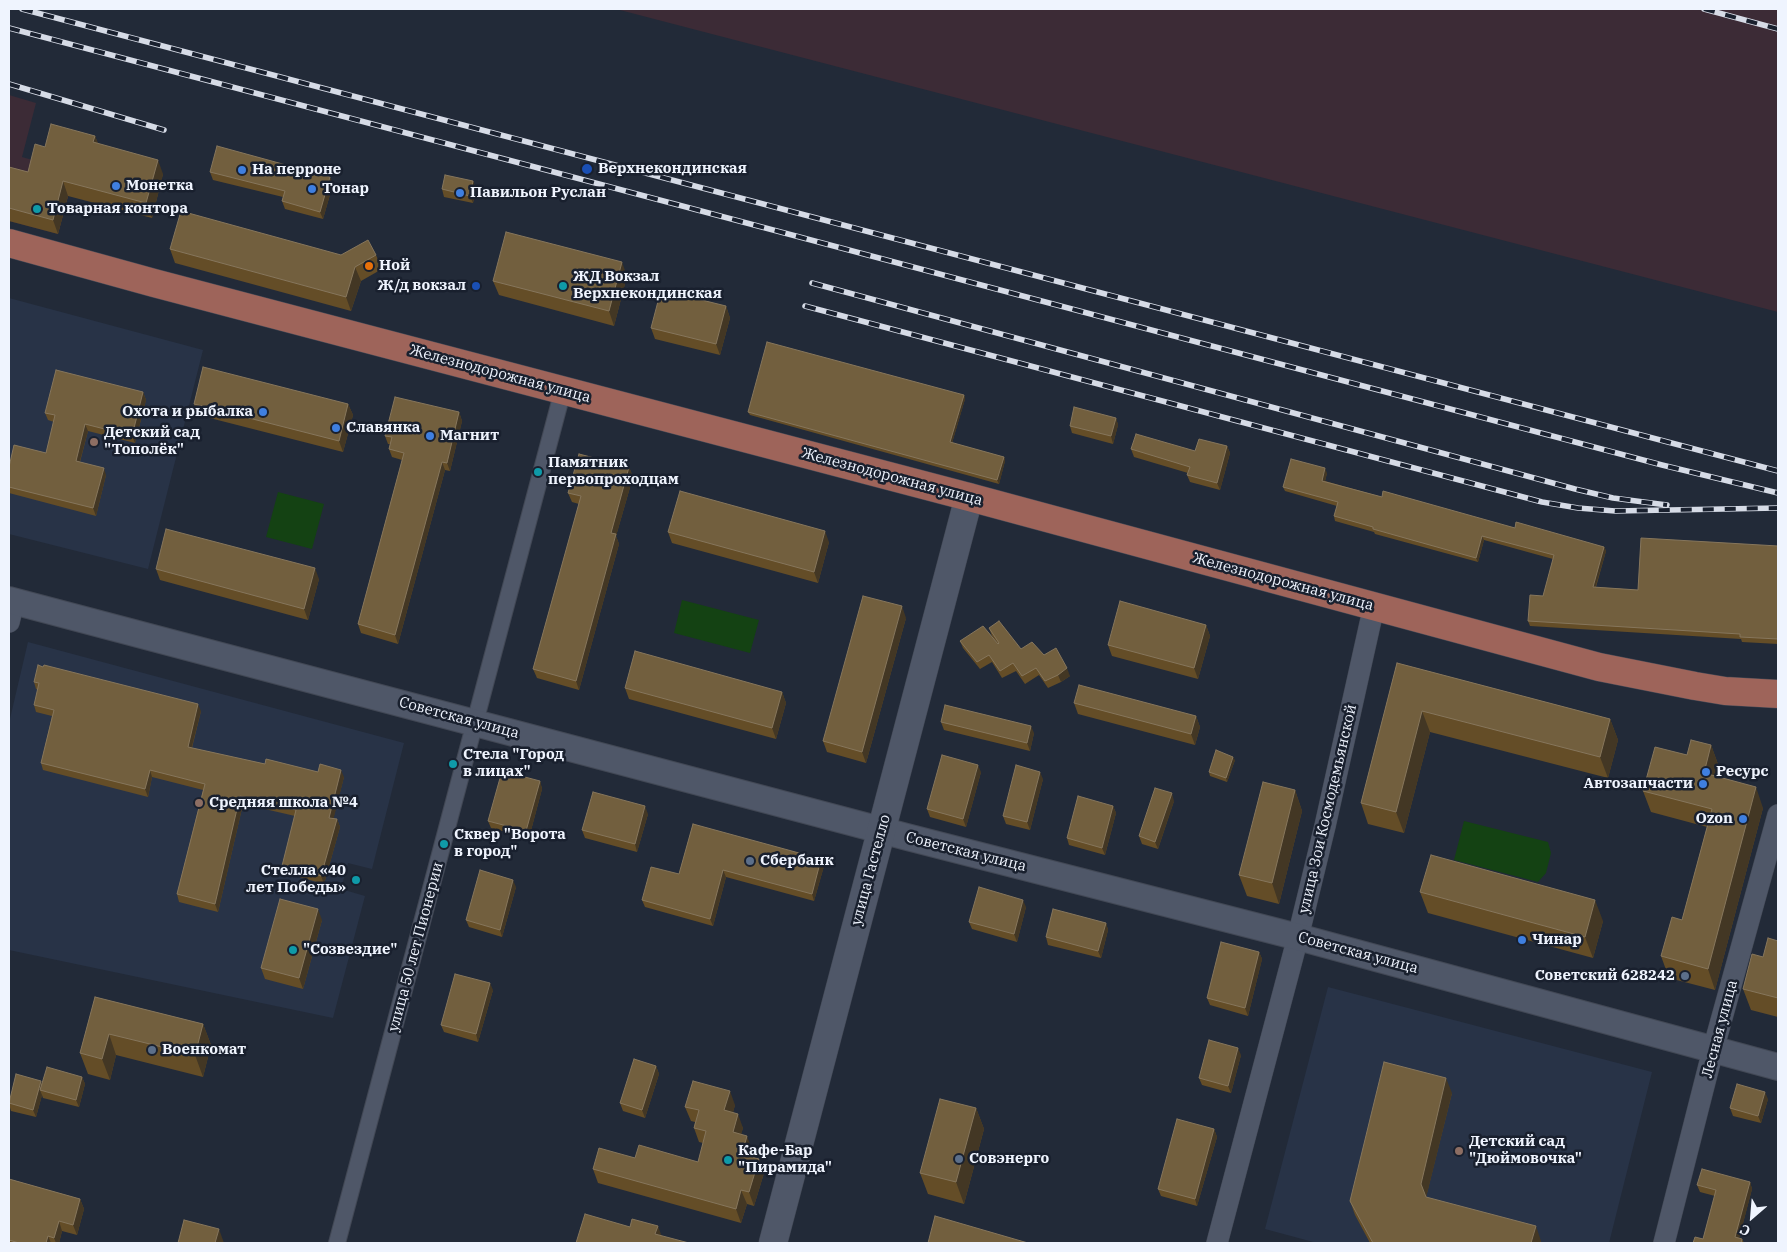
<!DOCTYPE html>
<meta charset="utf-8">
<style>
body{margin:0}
#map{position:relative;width:1787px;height:1252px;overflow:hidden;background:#222a38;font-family:"IBM Plex Serif",serif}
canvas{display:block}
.frame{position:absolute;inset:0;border:10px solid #eff4fe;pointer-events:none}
.north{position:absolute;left:1727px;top:1192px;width:50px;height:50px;-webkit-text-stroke:4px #19202e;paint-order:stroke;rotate:207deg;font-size:14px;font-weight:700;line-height:20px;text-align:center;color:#eff4fe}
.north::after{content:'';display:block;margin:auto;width:18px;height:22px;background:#eff4fe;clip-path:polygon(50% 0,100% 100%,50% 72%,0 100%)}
</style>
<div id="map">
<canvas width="1787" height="1252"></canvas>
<div class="frame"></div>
<div class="north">С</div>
</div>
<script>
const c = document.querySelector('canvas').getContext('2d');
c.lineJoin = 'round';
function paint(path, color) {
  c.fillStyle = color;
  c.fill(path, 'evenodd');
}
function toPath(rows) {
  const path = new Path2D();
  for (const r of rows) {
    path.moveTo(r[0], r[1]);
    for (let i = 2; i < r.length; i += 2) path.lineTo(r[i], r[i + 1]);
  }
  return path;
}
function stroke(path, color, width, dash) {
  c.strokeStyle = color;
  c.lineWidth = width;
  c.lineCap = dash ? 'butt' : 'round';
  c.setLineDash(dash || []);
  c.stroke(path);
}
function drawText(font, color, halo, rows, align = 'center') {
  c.font = font + ' "IBM Plex Serif",serif';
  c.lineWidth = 5;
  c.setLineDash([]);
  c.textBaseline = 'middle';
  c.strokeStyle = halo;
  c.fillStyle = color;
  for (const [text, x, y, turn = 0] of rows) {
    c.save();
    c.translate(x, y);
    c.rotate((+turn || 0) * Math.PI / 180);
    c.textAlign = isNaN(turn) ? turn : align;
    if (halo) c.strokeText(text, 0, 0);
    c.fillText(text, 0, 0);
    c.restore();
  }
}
const built = toPath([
 [9,298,203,350,148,569,9,534],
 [28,642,404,743,372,869,348,863,341,889,365,896,333,1018,9,950,9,723],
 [1328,987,1652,1072,1609,1243,1317,1243,1265,1229]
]);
const industrial = toPath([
 [616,9,1778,9,1778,312],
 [9,95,36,103,22,157,36,161,30,186,68,197,58,234,9,221]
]);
const green = toPath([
 [278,492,324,504,312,549,266,537],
 [682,600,759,620,750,653,674,633],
 [1464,821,1548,842,1551,853,1546,873,1538,882,1454,860]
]);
const pedestrian = toPath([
 [337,1243,563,390]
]);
const minor = toPath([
 [9,622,14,601],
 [1217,1243,1298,937,1325,826,1374,606],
 [1664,1243,1713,1050,1778,815]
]);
const tertiary = toPath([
 [9,600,907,837,1298,937,1778,1067]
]);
const secondary = toPath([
 [773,1243,969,497]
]);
const primary = toPath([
 [9,243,154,283,969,497,1599,667,1695,686,1725,691,1778,694]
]);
const rail = toPath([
 [22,9,1778,471],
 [1704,9,1778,29],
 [9,28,1662,465,1778,493],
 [9,84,164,130],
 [812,283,1575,489,1613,498,1667,505],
 [805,306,1542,502,1578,508,1615,511,1778,508]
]);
const wall = toPath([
 [95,136,98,144,163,174,152,218,68,196,58,234,9,221,9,167,28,172,45,147],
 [210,172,333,184,323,219,285,209,282,201,283,197,213,180],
 [473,181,476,189,473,203,444,197,442,189],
 [170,249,341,255,376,255,382,269,361,281,351,311,175,263],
 [627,276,614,326,499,295,493,281],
 [726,306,730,318,720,355,655,339,651,328],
 [143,392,146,400,135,443,88,431,80,462,106,475,96,516,9,493,9,467,46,453,54,422,48,420,45,413],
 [964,395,965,399,952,443,1004,457,1005,461,999,484,750,415,748,412],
 [194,404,348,404,353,415,343,452,198,415],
 [459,412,462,421,450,471,445,470,398,644,361,633,358,624,402,460,392,457,389,449,390,444,388,444,385,436],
 [1116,418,1118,425,1113,444,1072,433,1070,426],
 [1227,446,1230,453,1220,490,1190,482,1187,475,1188,473,1134,457,1131,449,1195,451],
 [629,467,633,477,616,536,619,544,579,690,537,678,533,669,579,504,572,502,568,493],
 [1327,473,1325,481,1382,497,1515,528,1604,547,1606,551,1596,587,1638,590,1778,546,1778,644,1742,642,1741,639,1530,626,1528,621,1543,596,1553,559,1484,540,1478,562,1375,534,1374,532,1335,521,1334,516,1337,506,1285,491,1283,487],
 [668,532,829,542,818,583,672,543],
 [156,569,319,579,308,620,160,580],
 [906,618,866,763,827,752,823,741],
 [1206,625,1210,636,1198,679,1112,656,1108,645],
 [989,628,1021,649,1044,655,1070,676,1061,682,1048,688,1039,675,1025,684,1016,671,1002,678,992,662,980,669,963,648,960,641,998,644,992,636],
 [1397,663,1610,719,1618,740,1608,778,1430,732,1404,833,1368,824,1361,803],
 [34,682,201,711,192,748,265,764,318,772,344,777,333,819,337,819,340,827,324,884,285,873,282,866,295,816,243,804,218,912,179,902,177,894,203,790,152,777,148,797,43,770,41,763,52,716,36,712,34,705,38,690,36,689],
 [625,688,782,692,786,703,776,739,629,699],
 [1074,703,1196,716,1200,727,1195,745,1078,714],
 [941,722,1034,733,1030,751,944,730],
 [1711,745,1719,767,1716,777,1763,808,1715,990,1669,978,1661,956,1682,920,1707,827,1651,812,1643,791,1687,755],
 [1235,760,1227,782,1210,776,1209,772],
 [981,772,966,827,930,817,927,809],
 [1043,779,1030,830,1006,824,1003,816],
 [540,781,542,789,529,838,491,828,488,821],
 [1295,790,1302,811,1279,904,1247,896,1239,875],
 [1174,801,1158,849,1142,844,1139,836],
 [1113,806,1116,813,1105,855,1069,845,1067,838],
 [648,814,637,852,585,838,582,830],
 [693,824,824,866,814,901,726,877,713,926,645,907,642,900,679,874],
 [516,887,502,937,469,927,466,920],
 [1420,892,1603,921,1593,958,1428,913],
 [1026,907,1017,942,972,929,969,922],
 [322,920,303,989,265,979,261,968],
 [1106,923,1108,930,1101,958,1048,945,1046,937],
 [1778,941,1778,1017,1751,1010,1743,989,1763,957],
 [1259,952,1262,959,1248,1016,1210,1005,1207,998],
 [493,990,478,1042,444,1032,441,1025],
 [95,997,203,1024,211,1045,203,1077,116,1055,110,1080,88,1074,80,1053],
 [1241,1055,1231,1093,1202,1085,1199,1078],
 [656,1066,659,1074,645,1118,623,1111,620,1103],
 [82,1077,85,1084,79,1107,43,1098,42,1095,36,1117,11,1111,9,1104,42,1084],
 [1452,1093,1426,1197,1541,1241,1540,1243,1370,1243,1355,1215,1350,1201],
 [1768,1099,1761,1123,1733,1116,1730,1108],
 [735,1105,733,1112,743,1128,741,1134,752,1150,751,1156,764,1173,754,1206,747,1204,741,1223,598,1183,593,1169,635,1158,698,1162,703,1143,699,1142,694,1128,695,1122,691,1121,685,1107],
 [976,1108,984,1129,964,1204,928,1194,920,1173],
 [1214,1129,1217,1137,1197,1206,1161,1196,1158,1189],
 [9,1179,80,1199,84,1209,77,1235,62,1231,59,1243,9,1243],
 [1750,1182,1752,1189,1739,1238,1742,1239,1744,1243,1693,1243,1703,1239,1715,1196,1700,1192,1697,1185]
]);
const shadedWall = toPath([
 [95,136,101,150,93,142],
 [158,160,163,174,152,218,146,203],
 [330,177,333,184,323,219,320,212],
 [63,181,68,196,58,234,53,220],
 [473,181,476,189,473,203,470,196],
 [622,262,627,276,614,326,609,311],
 [355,267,361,281,351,311,346,297],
 [726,306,730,318,720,355,716,344],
 [143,392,146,400,135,443,132,436],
 [964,395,965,399,951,446,950,442],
 [348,404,353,415,343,452,339,441],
 [459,412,462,421,450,471,447,463],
 [1116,418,1118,425,1113,444,1111,436],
 [85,424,88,431,78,468,76,461],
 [1227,446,1230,453,1220,490,1217,483],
 [1004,457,1005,461,999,484,997,480],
 [442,462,445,470,398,644,395,635],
 [629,467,633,477,616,536,619,544,579,690,576,681,611,533],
 [104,468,106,475,96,516,93,508],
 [1325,468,1327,473,1324,485,1322,481],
 [825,531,829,542,818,583,814,572],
 [1482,536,1484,540,1478,562,1476,558],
 [1604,547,1606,551,1594,592,1593,587],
 [315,568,319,579,308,620,304,609],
 [902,606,906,618,866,763,862,752],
 [1206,625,1210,636,1198,679,1194,668],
 [1067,668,1070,676,1061,682,1058,675],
 [782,692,786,703,776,739,772,728],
 [198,704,201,711,190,754,188,747],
 [1422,711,1430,732,1404,833,1396,812],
 [1196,716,1200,727,1195,745,1191,734],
 [1610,719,1618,740,1608,778,1600,757],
 [1031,726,1034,733,1030,751,1027,743],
 [1711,745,1719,767,1711,794,1704,773],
 [1233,757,1235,760,1227,782,1226,778],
 [978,765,981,772,966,827,963,819],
 [150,770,152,777,148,797,145,789],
 [341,770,344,777,332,825,329,818],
 [1040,772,1043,779,1030,830,1027,822],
 [540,781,542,789,529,838,526,831],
 [1756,787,1763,808,1715,990,1708,969],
 [1295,790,1302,811,1279,904,1272,883],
 [1172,793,1174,801,1158,849,1155,842],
 [240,796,243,804,218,912,215,904],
 [645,806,648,814,637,852,635,844],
 [1113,806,1116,813,1105,855,1102,848],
 [337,819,340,827,324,884,321,876],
 [821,859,824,866,814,901,812,894],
 [723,870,726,877,713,926,710,919],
 [513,880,516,887,502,937,500,930],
 [1023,900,1026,907,1017,942,1014,934],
 [1595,900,1603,921,1593,958,1585,937],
 [318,909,322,920,303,989,299,978],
 [1106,923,1108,930,1101,958,1098,951],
 [1259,952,1262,959,1248,1016,1245,1008],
 [490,983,493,990,478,1042,476,1034],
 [203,1024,211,1045,203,1077,195,1055],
 [109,1034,116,1055,110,1080,102,1059],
 [1238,1048,1241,1055,1231,1093,1228,1086],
 [656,1066,659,1074,645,1118,642,1110],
 [82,1077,85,1084,79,1107,76,1100],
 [1446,1078,1452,1093,1426,1198,1421,1184],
 [41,1081,44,1088,40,1090,42,1095,36,1117,33,1110],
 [730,1091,735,1105,730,1124,724,1110],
 [1765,1092,1768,1099,1761,1123,1758,1116],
 [976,1108,984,1129,964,1204,956,1182],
 [738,1114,743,1128,738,1146,733,1132],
 [1214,1129,1217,1137,1197,1206,1195,1199],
 [747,1136,752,1150,747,1168,742,1154],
 [759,1159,764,1173,754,1206,749,1192],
 [1750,1182,1752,1189,1738,1243,1735,1237],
 [741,1190,747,1204,741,1223,736,1209],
 [80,1199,84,1209,77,1235,73,1225],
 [59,1221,62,1231,59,1243,56,1243,54,1238],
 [658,1226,662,1237,655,1234],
 [1536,1226,1541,1241,1540,1243,1531,1243],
 [219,1229,224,1243,215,1243],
 [48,1236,51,1243,46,1243]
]);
const building = toPath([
 [51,124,95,136,93,142,158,160,146,203,63,181,53,220,9,208,9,167,28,172,35,144,45,147,51,124],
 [217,146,330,177,320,212,282,201,285,191,210,172,217,146],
 [445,175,473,181,470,196,442,189,445,175],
 [181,211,341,255,368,240,376,255,355,267,346,297,170,249,181,211],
 [506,232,622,262,609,311,493,281,506,232],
 [661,290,726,306,716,344,651,328,661,290],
 [767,342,964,395,950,442,1004,457,997,480,748,412,767,342],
 [203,367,348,404,339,441,194,404,203,367],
 [56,370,143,392,132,436,85,424,76,461,104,468,93,508,9,487,9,467,14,445,46,453,55,415,45,413,56,370],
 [395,397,459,412,447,463,442,462,395,635,358,624,404,453,389,449,392,437,385,436,395,397],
 [1074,407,1116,418,1111,436,1070,426,1074,407],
 [1136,434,1195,451,1199,439,1227,446,1217,483,1187,475,1190,467,1131,449,1136,434],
 [579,454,629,467,611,533,616,534,576,681,533,669,581,496,568,493,579,454],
 [1291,459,1325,468,1322,481,1382,497,1383,491,1515,528,1516,522,1604,547,1593,587,1638,590,1641,538,1778,546,1778,639,1740,637,1740,634,1528,621,1530,595,1543,596,1554,555,1482,536,1476,558,1373,529,1373,527,1334,516,1338,502,1283,487,1291,459],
 [680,491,825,531,814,572,668,532,680,491],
 [166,529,315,568,304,609,156,569,166,529],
 [863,596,902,606,862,752,823,741,863,596],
 [1120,601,1206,625,1194,668,1108,645,1120,601],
 [999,621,1021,649,1032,642,1044,655,1056,648,1067,668,1058,675,1045,681,1036,668,1022,676,1013,663,1000,671,989,655,977,662,960,641,983,626,998,644,999,643,989,628,999,621],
 [635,651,782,692,772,728,625,688,635,651],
 [1397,663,1610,719,1600,757,1422,711,1396,812,1361,803,1397,663],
 [38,665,43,667,44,665,198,704,188,747,265,764,266,759,318,772,320,764,341,770,329,818,337,819,321,876,282,866,296,810,240,796,215,904,177,894,205,784,150,770,145,789,41,763,54,710,34,705,39,683,34,682,38,665],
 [1079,685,1196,716,1191,734,1074,703,1079,685],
 [945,705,1031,726,1027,743,941,722,945,705],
 [1691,740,1711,745,1704,773,1756,787,1708,969,1661,956,1672,917,1682,920,1712,809,1643,791,1655,747,1687,755,1691,740],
 [1216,750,1233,757,1226,778,1209,772,1216,750],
 [942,755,978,765,963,819,927,809,942,755],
 [1016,765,1040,772,1027,822,1003,816,1016,765],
 [502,771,540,781,526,831,488,821,502,771],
 [1263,782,1295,790,1272,883,1239,875,1263,782],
 [1155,788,1172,793,1155,842,1139,836,1155,788],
 [593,792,645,806,635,844,582,830,593,792],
 [1078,796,1113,806,1102,848,1067,838,1078,796],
 [693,824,821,859,812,894,723,870,710,919,642,900,651,867,679,874,693,824],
 [1431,855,1595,900,1585,937,1420,892,1431,855],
 [480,870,513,880,500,930,466,920,480,870],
 [979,887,1023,900,1014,934,969,922,979,887],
 [280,899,318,909,299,978,261,968,280,899],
 [1053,909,1106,923,1098,951,1046,937,1053,909],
 [1768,938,1778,941,1778,998,1743,989,1752,954,1763,957,1768,938],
 [1221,942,1259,952,1245,1008,1207,998,1221,942],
 [455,974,490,983,476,1034,441,1025,455,974],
 [95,997,203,1024,195,1055,109,1034,102,1059,80,1053,95,997],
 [1209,1040,1238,1048,1228,1086,1199,1078,1209,1040],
 [634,1059,656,1066,642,1110,620,1103,634,1059],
 [1384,1062,1446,1078,1421,1184,1426,1197,1536,1226,1531,1243,1373,1243,1350,1201,1384,1062],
 [47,1067,82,1077,76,1100,40,1090,47,1067],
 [16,1074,41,1081,33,1110,9,1103,16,1074],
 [693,1081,730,1091,724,1110,738,1114,733,1132,747,1136,742,1154,759,1159,749,1192,741,1190,736,1209,593,1169,599,1148,635,1158,639,1145,698,1162,706,1131,694,1128,699,1110,685,1107,693,1081],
 [1737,1084,1765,1092,1758,1116,1730,1108,1737,1084],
 [940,1099,976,1108,956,1182,920,1173,940,1099],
 [1177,1119,1214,1129,1195,1199,1158,1189,1177,1119],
 [1702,1169,1750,1182,1735,1237,1742,1239,1741,1243,1693,1243,1695,1237,1703,1239,1716,1190,1697,1185,1702,1169],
 [9,1179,80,1199,73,1225,59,1221,54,1238,48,1236,46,1243,19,1243,9,1240,9,1179],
 [585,1214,630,1227,632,1219,658,1226,655,1234,689,1243,576,1243,585,1214],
 [935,1216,1028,1243,928,1243,935,1216],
 [184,1220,219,1229,215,1243,178,1243,184,1220]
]);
const markers = [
 [587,169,6,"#1a4fb4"],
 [242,170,5,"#3f7fe0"],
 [116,186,5,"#3f7fe0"],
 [312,189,5,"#3f7fe0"],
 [460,193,5,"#3f7fe0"],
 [37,209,5,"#0f9aa8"],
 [369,266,5,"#e8710a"],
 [476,286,5,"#1a4fb4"],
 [563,286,5,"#0f9aa8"],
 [263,412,5,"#3f7fe0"],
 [336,428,5,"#3f7fe0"],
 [430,436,5,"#3f7fe0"],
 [94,442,5,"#8d6e63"],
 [538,472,5,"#0f9aa8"],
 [453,764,5,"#0f9aa8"],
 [1706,772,5,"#3f7fe0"],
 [1703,784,5,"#3f7fe0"],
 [199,803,5,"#8d6e63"],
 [1743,819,5,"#3f7fe0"],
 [444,844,5,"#0f9aa8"],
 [750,861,5,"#5c6f8a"],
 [356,880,5,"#0f9aa8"],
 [1522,940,5,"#3f7fe0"],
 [293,950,5,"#0f9aa8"],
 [1685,976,5,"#5c6f8a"],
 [152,1050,5,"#5c6f8a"],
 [1459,1151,5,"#8d6e63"],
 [959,1159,5,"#5c6f8a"],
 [728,1160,5,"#0f9aa8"]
];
const poiNames = [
 ["Верхнекондинская",598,169],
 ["На перроне",252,170],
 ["Монетка",126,186],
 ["Тонар",322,189],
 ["Павильон Руслан",470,193],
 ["Товарная контора",47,209],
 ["Ной",379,266],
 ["ЖД Вокзал",573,277],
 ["Верхнекондинская",573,294],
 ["Ж/д вокзал",466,286,"right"],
 ["Охота и рыбалка",253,412,"right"],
 ["Славянка",346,428],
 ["Детский сад",104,433],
 ["\"Тополёк\"",104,450],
 ["Магнит",440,436],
 ["Памятник",548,463],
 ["первопроходцам",548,480],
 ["Стела \"Город",463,755],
 ["в лицах\"",463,772],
 ["Ресурс",1716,772],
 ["Автозапчасти",1693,784,"right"],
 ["Средняя школа №4",209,803],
 ["Ozon",1733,819,"right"],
 ["Сквер \"Ворота",454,835],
 ["в город\"",454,852],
 ["Сбербанк",760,861],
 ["Стелла «40",346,871,"right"],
 ["лет Победы»",346,888,"right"],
 ["Чинар",1532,940],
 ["\"Созвездие\"",303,950],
 ["Советский 628242",1675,976,"right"],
 ["Военкомат",162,1050],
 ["Детский сад",1469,1142],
 ["\"Дюймовочка\"",1469,1159],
 ["Кафе-Бар",738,1151],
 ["\"Пирамида\"",738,1168],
 ["Совэнерго",969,1159]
];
const streetNames = [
 ["Железнодорожная улица",500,374,15],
 ["Железнодорожная улица",892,477,15],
 ["Железнодорожная улица",1283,582,15],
 ["Советская улица",459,718,15],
 ["улица Зои Космодемьянской",1328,809,-77],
 ["Советская улица",966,852,14],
 ["улица Гастелло",871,870,-75],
 ["улица 50 лет Пионерии",416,947,-75],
 ["Советская улица",1358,953,15],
 ["Лесная улица",1720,1029,-75]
];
paint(built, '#283347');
paint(industrial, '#3c2b36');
paint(green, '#144213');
stroke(pedestrian, '#424855', 18);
stroke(minor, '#424855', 22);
stroke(tertiary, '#424855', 28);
stroke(secondary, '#424855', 29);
stroke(primary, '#424855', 29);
stroke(pedestrian, '#4f5768', 16);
stroke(minor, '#4f5768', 21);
stroke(tertiary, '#4f5768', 26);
stroke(secondary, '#4f5768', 28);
stroke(primary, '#9e645a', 28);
stroke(rail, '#d6dbe6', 5.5);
stroke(rail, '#19202e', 4, [11]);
paint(wall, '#644d27');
paint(shadedWall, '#433724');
paint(building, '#725f3e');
stroke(building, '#86765c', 1);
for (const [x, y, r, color] of markers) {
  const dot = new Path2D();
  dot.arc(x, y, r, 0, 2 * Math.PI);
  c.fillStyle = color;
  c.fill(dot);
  stroke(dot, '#19202e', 2);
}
drawText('bold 15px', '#eff4fe', '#19202e', poiNames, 'left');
drawText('15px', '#eff4fe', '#19202e', streetNames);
</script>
